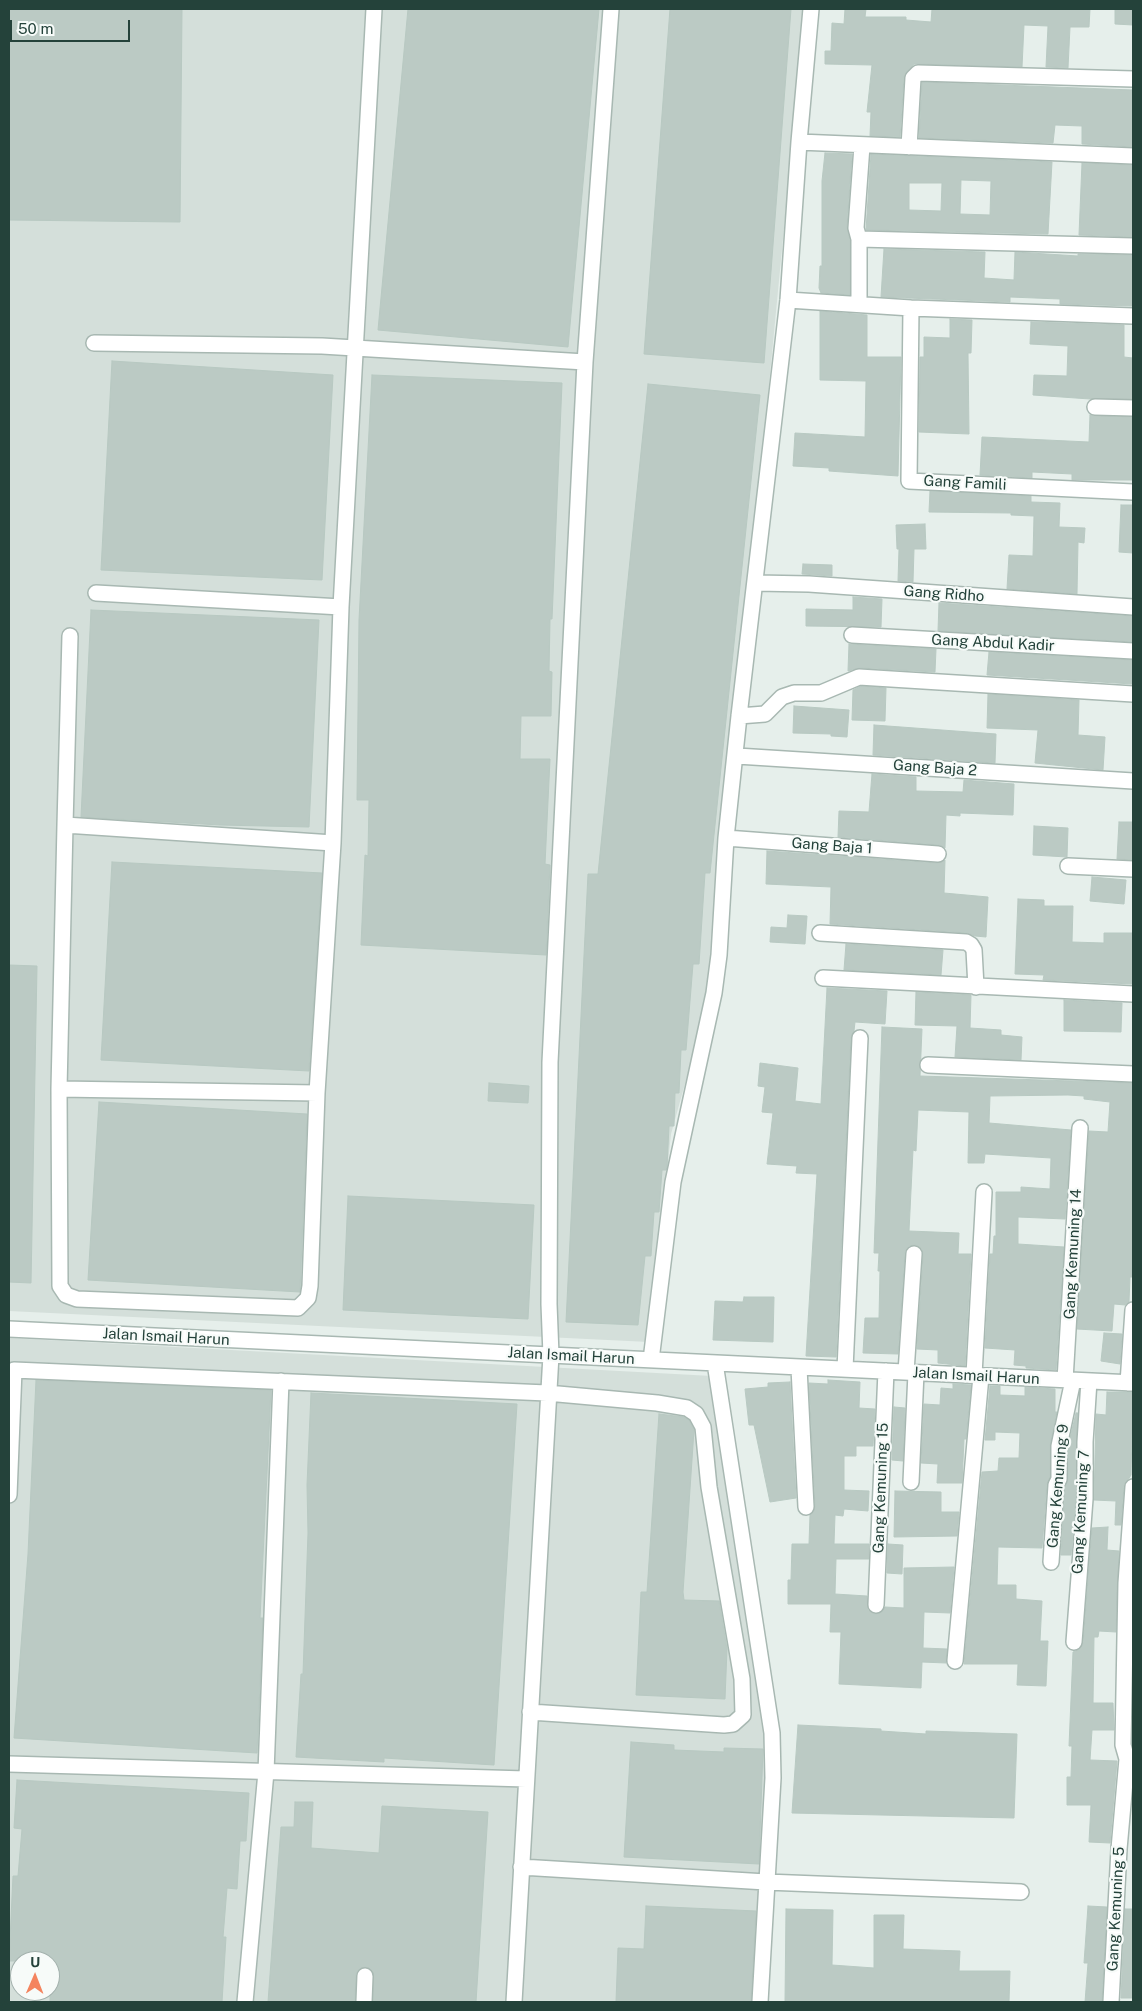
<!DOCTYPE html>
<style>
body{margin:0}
#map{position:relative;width:1142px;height:2011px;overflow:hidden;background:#e6efeb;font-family:"Public Sans",sans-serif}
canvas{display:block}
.frame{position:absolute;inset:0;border:10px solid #24423a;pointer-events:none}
.north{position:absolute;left:10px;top:1951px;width:50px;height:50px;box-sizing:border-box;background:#f7fbf9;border:1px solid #a3b1ad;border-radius:50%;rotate:1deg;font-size:14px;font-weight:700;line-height:20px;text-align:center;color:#24423a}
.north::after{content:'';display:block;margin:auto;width:18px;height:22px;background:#f4845f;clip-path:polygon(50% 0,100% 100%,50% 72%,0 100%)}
.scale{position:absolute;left:10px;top:20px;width:120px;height:22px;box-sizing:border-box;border:2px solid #24423a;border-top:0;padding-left:6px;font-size:15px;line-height:18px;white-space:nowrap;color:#24423a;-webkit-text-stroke:4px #f7fbf9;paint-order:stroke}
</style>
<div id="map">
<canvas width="1142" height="2011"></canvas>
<div class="frame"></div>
<div class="north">U</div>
<div class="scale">50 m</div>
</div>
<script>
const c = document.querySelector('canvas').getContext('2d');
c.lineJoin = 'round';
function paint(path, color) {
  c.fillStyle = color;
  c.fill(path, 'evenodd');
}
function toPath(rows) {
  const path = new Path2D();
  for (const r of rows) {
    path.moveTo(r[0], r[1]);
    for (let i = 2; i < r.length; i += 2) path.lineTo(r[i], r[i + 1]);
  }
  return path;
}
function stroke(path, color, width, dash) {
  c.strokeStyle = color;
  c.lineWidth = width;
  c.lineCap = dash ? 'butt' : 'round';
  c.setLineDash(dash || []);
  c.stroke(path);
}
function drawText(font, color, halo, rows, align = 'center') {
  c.font = font + ' "Public Sans",sans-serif';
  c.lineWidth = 4.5;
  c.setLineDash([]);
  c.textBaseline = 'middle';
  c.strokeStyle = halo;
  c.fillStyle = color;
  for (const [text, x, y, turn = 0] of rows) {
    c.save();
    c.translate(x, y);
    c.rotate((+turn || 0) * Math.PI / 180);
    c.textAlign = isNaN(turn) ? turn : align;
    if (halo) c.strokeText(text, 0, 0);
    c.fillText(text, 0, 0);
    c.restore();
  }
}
const built = toPath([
 [9,9,805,9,711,990,671,1134,649,1342,9,1311],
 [9,1338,712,1376,774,1738,760,2002,9,2002],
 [20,1961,50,1961,50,1991,20,1991]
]);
const building = toPath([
 [9,9,182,9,180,222,9,220,9,9],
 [408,9,599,9,568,347,378,330,408,9],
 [670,9,791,9,764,363,644,354,670,9],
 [845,9,866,9,865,17,906,17,906,20,931,22,932,9,1090,9,1089,27,1070,27,1068,68,1046,67,1048,26,1024,25,1022,67,914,64,904,77,900,137,870,136,871,112,867,112,872,65,825,64,825,51,831,51,832,23,844,24,845,9],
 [1115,9,1133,9,1133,25,1115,24,1115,9],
 [922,82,1133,90,1133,147,1082,144,1082,126,1055,125,1053,143,919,138,922,82],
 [825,153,852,154,847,227,850,240,850,295,821,293,819,288,820,266,822,266,822,181,825,153],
 [871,154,1052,162,1048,234,866,230,871,154],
 [961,180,991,181,990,215,960,214,961,180],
 [909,183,942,183,941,211,909,210,909,183],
 [1082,163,1133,165,1133,237,1079,235,1082,163],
 [884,249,985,252,984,278,1014,280,1015,252,1078,256,1078,254,1133,255,1133,306,1060,304,1060,299,1010,297,1010,302,881,297,884,249],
 [820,311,867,315,867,357,901,357,898,476,829,471,829,468,793,466,795,433,865,437,866,381,820,380,820,311],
 [950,319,972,320,971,353,968,353,969,434,919,432,920,357,924,357,924,337,950,338,950,319],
 [1031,322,1124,325,1124,357,1133,358,1133,399,1090,399,1033,395,1034,375,1067,376,1068,346,1030,344,1031,322],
 [112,361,333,375,322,580,101,570,112,361],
 [372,375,562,383,552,619,550,619,549,671,552,672,551,716,521,716,520,759,550,759,545,864,550,865,546,955,361,945,365,855,368,856,369,800,357,800,359,620,372,375],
 [648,384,760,395,710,873,705,873,699,964,693,964,686,1050,681,1050,679,1093,675,1093,674,1126,669,1126,667,1167,666,1170,662,1170,659,1212,654,1212,651,1256,645,1256,638,1325,566,1322,588,874,598,874,648,384],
 [1090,415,1133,417,1133,480,1072,480,1072,474,1032,472,1032,478,980,475,982,437,1089,442,1090,415],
 [930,491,1031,496,1031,502,1060,503,1059,527,1085,528,1084,543,1078,542,1077,594,1007,589,1009,555,1033,556,1034,516,1011,515,1011,513,929,512,930,491],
 [1121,505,1133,505,1133,553,1119,552,1121,505],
 [925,524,926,549,914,549,913,582,898,581,899,549,897,549,896,525,925,524],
 [803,564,832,565,832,576,802,574,803,564],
 [853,597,882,599,881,627,806,626,806,609,853,610,853,597],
 [939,603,1133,616,1133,642,938,631,939,603],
 [91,610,319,620,309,827,220,825,81,817,91,610],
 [849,644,936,649,935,672,860,668,848,671,849,644],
 [989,652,1133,660,1132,684,987,675,989,652],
 [861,686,886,688,885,721,852,720,853,690,861,686],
 [988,694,1079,700,1078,735,1105,737,1103,770,1035,763,1038,730,987,728,988,694],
 [794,706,849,710,847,737,831,736,831,734,793,733,794,706],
 [874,725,996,734,995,763,873,755,874,725],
 [872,774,916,777,916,791,963,792,964,780,1014,784,1013,815,960,813,960,816,946,815,945,848,939,845,838,837,839,811,869,812,872,774],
 [1119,822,1133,822,1133,860,1117,859,1119,822],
 [1034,826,1068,828,1067,857,1033,855,1034,826],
 [767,851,937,863,945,860,944,893,988,897,986,937,975,936,967,933,830,924,831,887,766,884,767,851],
 [112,862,322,873,309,1071,101,1060,112,862],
 [1092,877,1126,880,1124,904,1090,901,1092,877],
 [1018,899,1044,900,1044,906,1073,906,1072,942,1104,943,1104,933,1133,933,1133,984,1043,980,1044,975,1015,974,1018,899],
 [788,915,807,916,805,944,770,942,771,927,787,928,788,915],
 [846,944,943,950,941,975,844,970,846,944],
 [9,965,37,966,31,1283,9,1282,9,965],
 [827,988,887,991,885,1024,855,1022,854,1031,851,1038,836,1357,806,1356,817,1174,796,1173,797,1166,767,1164,773,1113,762,1112,765,1087,758,1086,760,1063,798,1068,795,1101,821,1104,827,988],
 [916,992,971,995,970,1028,1001,1030,1001,1035,1022,1037,1021,1060,955,1057,957,1026,915,1025,916,992],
 [1064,1000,1122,1003,1121,1032,1064,1031,1064,1000],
 [882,1027,922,1029,920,1076,1133,1083,1132,1277,1130,1277,1129,1302,1125,1305,1114,1304,1112,1331,1077,1329,1089,1131,1108,1132,1110,1102,1084,1099,1084,1096,1068,1095,990,1096,989,1123,1071,1130,1065,1219,1018,1217,1018,1244,1064,1247,1056,1370,1026,1368,1026,1366,1014,1365,1015,1350,985,1348,990,1254,993,1254,994,1236,996,1236,996,1192,1021,1192,1021,1187,1050,1189,1051,1158,985,1154,984,1163,968,1163,969,1112,918,1110,916,1151,913,1150,909,1231,959,1233,958,1254,971,1254,965,1366,938,1363,938,1350,917,1349,923,1255,922,1249,915,1245,909,1246,905,1253,898,1354,863,1353,865,1318,879,1318,880,1271,878,1271,879,1253,874,1253,882,1027],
 [489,1083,529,1086,528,1103,488,1101,489,1083],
 [99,1102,307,1114,300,1292,88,1280,99,1102],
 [348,1196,534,1205,528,1319,343,1310,348,1196],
 [744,1297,774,1297,773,1342,713,1340,715,1301,743,1302,744,1297],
 [1104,1333,1122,1334,1120,1364,1101,1361,1104,1333],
 [36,1380,271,1390,260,1618,263,1618,257,1753,14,1738,28,1554,36,1380],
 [828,1380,860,1382,859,1408,875,1409,873,1446,856,1446,856,1456,844,1456,844,1490,869,1491,868,1511,844,1509,843,1516,835,1515,834,1544,869,1544,869,1559,836,1559,835,1594,867,1596,868,1610,875,1614,880,1613,885,1607,904,1608,904,1568,954,1567,950,1613,924,1612,923,1648,947,1649,946,1663,922,1662,921,1688,839,1684,841,1632,830,1632,831,1604,788,1604,788,1580,791,1580,792,1544,809,1544,810,1515,815,1507,809,1383,828,1384,828,1380],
 [790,1382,796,1498,770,1502,754,1425,749,1425,745,1389,768,1387,768,1383,790,1382],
 [953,1384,971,1385,966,1439,964,1439,962,1483,937,1483,938,1464,921,1463,924,1404,940,1405,941,1388,953,1389,953,1384],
 [990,1386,1000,1386,1000,1395,1025,1396,1025,1387,1055,1389,1055,1412,1057,1412,1050,1446,1050,1477,1047,1484,1042,1548,998,1547,997,1585,1016,1585,1016,1599,1042,1601,1040,1641,1048,1641,1046,1686,1017,1685,1018,1664,964,1664,982,1472,998,1471,999,1458,1019,1458,1020,1433,995,1432,995,1440,985,1440,990,1386],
 [1107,1392,1133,1392,1131,1475,1124,1486,1121,1525,1115,1525,1116,1501,1094,1500,1096,1414,1106,1415,1107,1392],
 [311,1393,517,1404,494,1765,384,1758,384,1762,296,1757,301,1674,303,1674,308,1533,307,1485,311,1393],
 [894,1407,905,1408,903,1461,892,1460,894,1407],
 [1076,1413,1078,1413,1076,1499,1071,1555,1061,1555,1065,1488,1068,1479,1068,1447,1076,1413],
 [659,1414,683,1417,689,1420,694,1430,683,1592,684,1600,719,1601,727,1649,725,1699,636,1695,641,1592,647,1592,659,1414],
 [895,1491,941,1492,941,1512,959,1512,957,1536,894,1537,895,1491],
 [1108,1527,1107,1550,1119,1551,1116,1632,1099,1631,1098,1637,1094,1637,1093,1703,1113,1703,1114,1730,1092,1730,1090,1760,1117,1761,1110,1843,1089,1842,1091,1805,1067,1805,1067,1777,1071,1777,1072,1746,1069,1746,1073,1652,1078,1650,1083,1643,1092,1528,1108,1527],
 [888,1544,903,1545,902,1574,887,1573,888,1544],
 [798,1725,881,1729,881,1731,926,1734,926,1731,1017,1734,1014,1818,792,1813,798,1725],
 [631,1742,674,1745,674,1750,724,1752,724,1748,763,1749,759,1864,624,1857,631,1742],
 [17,1780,249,1793,246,1841,240,1841,237,1889,227,1888,223,1937,226,1937,222,2002,50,2002,50,1961,9,1961,13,1876,18,1876,22,1829,14,1828,17,1780],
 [295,1802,313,1802,311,1848,379,1853,382,1806,488,1812,476,2002,373,2002,373,1972,365,1967,357,1971,356,1975,355,2002,268,2002,281,1827,294,1827,295,1802],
 [646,1906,756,1911,751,2002,616,2002,618,1948,644,1949,646,1906],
 [1088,1906,1107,1907,1102,2002,1085,2002,1088,1963,1084,1963,1088,1906],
 [786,1909,833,1910,832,1965,874,1968,874,1915,904,1915,903,1949,960,1951,959,1971,1010,1971,1009,2002,785,2002,786,1909],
 [1125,1909,1133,1909,1133,1998,1121,1998,1125,1909]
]);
const minor = toPath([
 [799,142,1133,156],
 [862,146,856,228,859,239,1133,246],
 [909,147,913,78,918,73,1133,79],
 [788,300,911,308,1133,316],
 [859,304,859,239],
 [911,308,909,481,1133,492],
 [94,343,322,346,585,362],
 [1095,407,1133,408],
 [756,583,809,584,1133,607],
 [96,593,341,607],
 [852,635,1133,651],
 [739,716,765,714,782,697,794,693,821,693,859,677,1133,694],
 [737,756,1133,781],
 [65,825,70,636],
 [726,838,938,854],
 [333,843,65,825,59,1089,60,1286,66,1295,77,1299,298,1308,308,1298,310,1286,317,1093,333,843,341,607,374,9],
 [1068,866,1133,869],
 [820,933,966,942,971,945,974,950,976,987],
 [823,978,1133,994],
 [928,1065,1133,1074],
 [59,1089,317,1093],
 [9,1329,1133,1383],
 [651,1360,673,1182,714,993,719,955,726,838,739,716,788,300,799,142,811,9],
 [715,1363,772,1733,773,1778,760,2002],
 [799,1368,806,1507],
 [845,1369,860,1038],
 [906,1372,914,1254],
 [974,1375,984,1192],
 [1065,1380,1080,1128],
 [1128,1383,1133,1310],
 [911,1482,916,1373],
 [9,1495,14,1370,547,1393,657,1403,687,1408,696,1414,703,1427,709,1487,742,1679,743,1715,733,1724,724,1725,530,1712],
 [1051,1562,1056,1485,1059,1479,1059,1446,1073,1380],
 [876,1605,886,1371],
 [1074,1642,1085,1499,1085,1442,1089,1381],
 [955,1661,981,1376],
 [9,1764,526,1779],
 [521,1867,766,1882,1021,1892],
 [245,2002,266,1772,281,1381],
 [364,2002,365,1976],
 [514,2002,551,1355,549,1304,550,1062,585,362,611,9],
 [1111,2002,1119,1849,1127,1759,1123,1745,1126,1583,1133,1487]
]);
const streetNames = [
 ["Gang Famili",965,483,3],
 ["Gang Ridho",944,594,4],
 ["Gang Abdul Kadir",993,643,3],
 ["Gang Baja 2",935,768,4],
 ["Gang Baja 1",832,846,4],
 ["Gang Kemuning 14",1073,1254,-87],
 ["Jalan Ismail Harun",166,1337,3],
 ["Jalan Ismail Harun",571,1356,3],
 ["Jalan Ismail Harun",976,1376,3],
 ["Gang Kemuning 9",1058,1486,-85],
 ["Gang Kemuning 15",881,1488,-88],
 ["Gang Kemuning 7",1081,1512,-87],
 ["Gang Kemuning 5",1116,1909,-87]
];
paint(built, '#d4dfda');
paint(building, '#bbcac4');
stroke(building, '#b8c9c2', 1);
stroke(minor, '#a8b8b2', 18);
stroke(minor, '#fff', 15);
drawText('15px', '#24423a', '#f7fbf9', streetNames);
</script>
